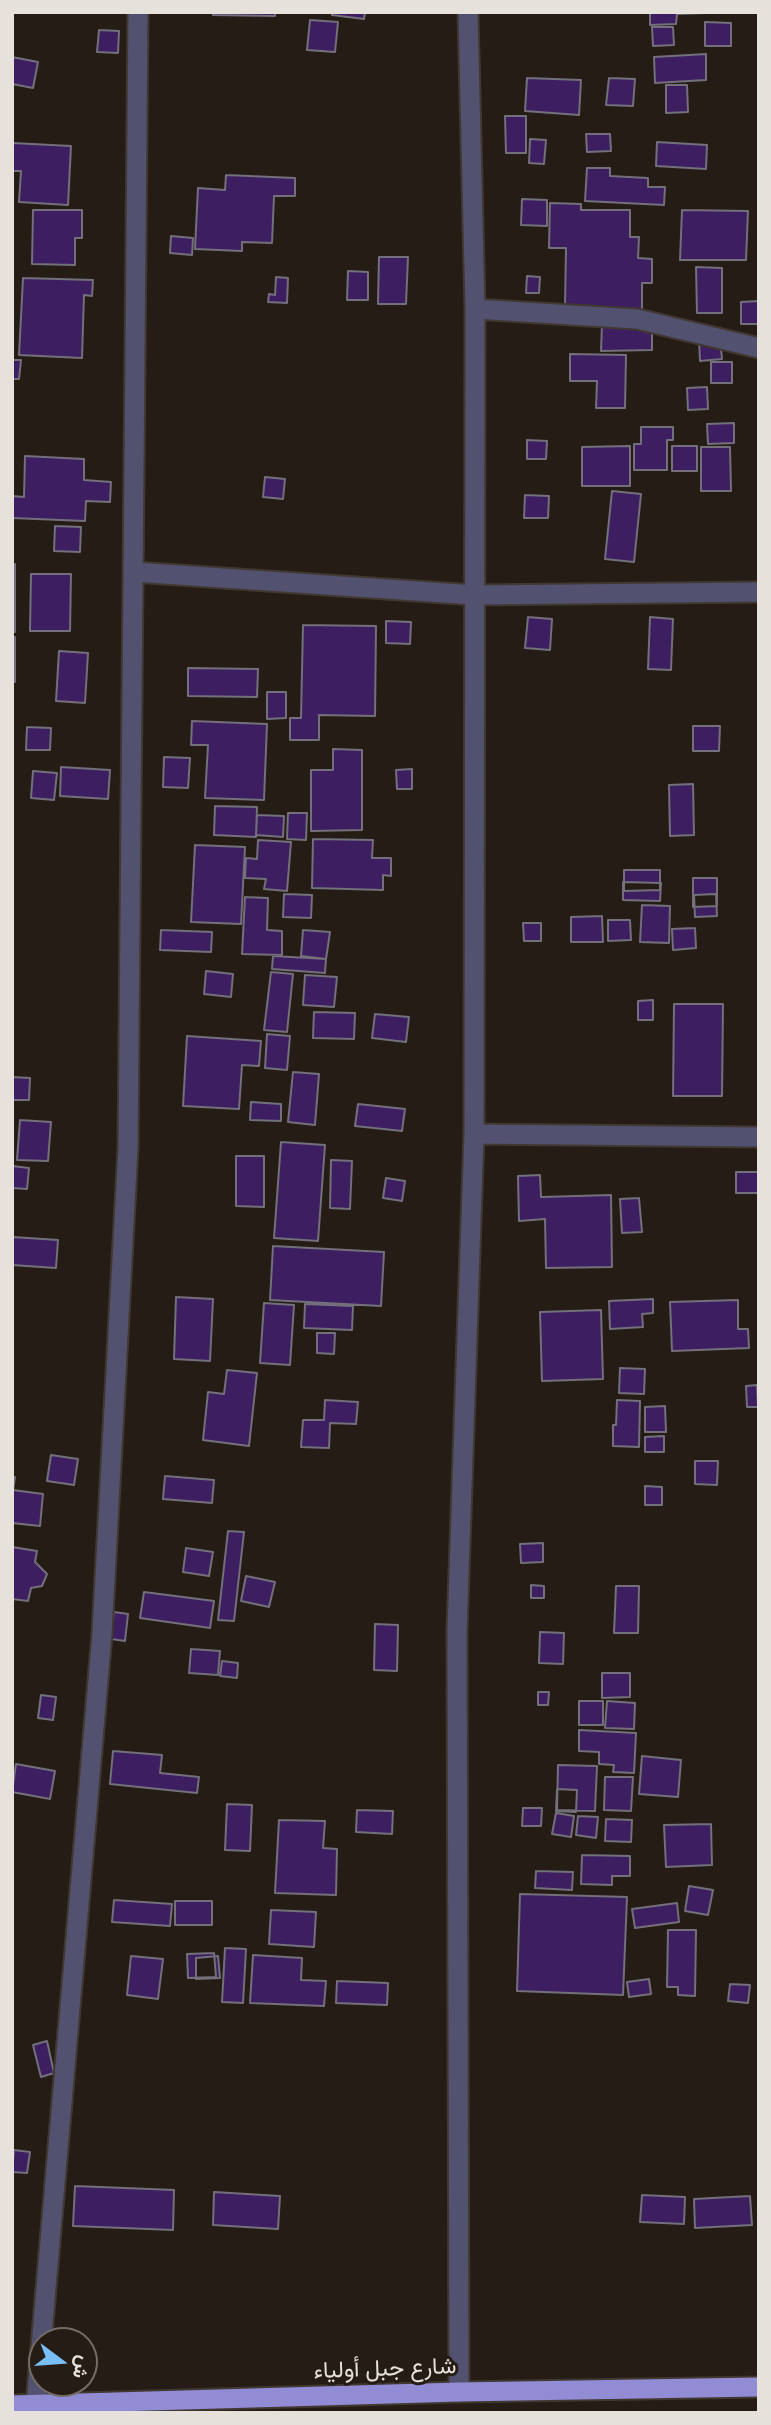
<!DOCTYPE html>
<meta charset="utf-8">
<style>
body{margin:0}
#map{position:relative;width:771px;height:2425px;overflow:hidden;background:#251d15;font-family:"Nunito Sans",Vazirmatn,sans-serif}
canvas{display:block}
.frame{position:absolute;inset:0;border:14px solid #e7e1dc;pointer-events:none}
.north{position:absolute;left:28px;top:2327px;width:70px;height:70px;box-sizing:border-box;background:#251d15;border:2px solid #736b65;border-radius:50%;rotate:106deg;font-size:19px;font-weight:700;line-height:28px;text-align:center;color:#e7e1dc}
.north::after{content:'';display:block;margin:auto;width:24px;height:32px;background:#78bff7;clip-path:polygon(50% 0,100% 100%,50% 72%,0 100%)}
</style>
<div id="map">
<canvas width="771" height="2425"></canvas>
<div class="frame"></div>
<div class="north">ش</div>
</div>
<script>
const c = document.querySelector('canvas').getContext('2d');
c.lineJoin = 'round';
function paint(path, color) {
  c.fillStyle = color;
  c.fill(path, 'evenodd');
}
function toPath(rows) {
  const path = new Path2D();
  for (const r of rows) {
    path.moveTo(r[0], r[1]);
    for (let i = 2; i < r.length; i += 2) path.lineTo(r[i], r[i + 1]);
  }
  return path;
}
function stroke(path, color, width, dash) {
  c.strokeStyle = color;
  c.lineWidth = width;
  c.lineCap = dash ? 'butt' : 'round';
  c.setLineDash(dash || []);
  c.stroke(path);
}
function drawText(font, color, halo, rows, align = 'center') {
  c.font = font + ' "Nunito Sans",Vazirmatn,sans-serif';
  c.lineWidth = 6;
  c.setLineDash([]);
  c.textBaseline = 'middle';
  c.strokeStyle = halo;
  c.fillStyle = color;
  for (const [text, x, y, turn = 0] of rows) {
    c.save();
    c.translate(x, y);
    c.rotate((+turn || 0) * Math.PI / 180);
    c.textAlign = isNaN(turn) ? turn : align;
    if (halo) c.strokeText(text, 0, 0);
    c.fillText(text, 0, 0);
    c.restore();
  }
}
const building = toPath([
 [213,12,275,12,275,16,213,15,213,12],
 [332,12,365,12,364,19,332,15,332,12],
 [650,12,705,12,705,13,677,14,676,24,650,25,650,12],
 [310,20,338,22,335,52,307,50,310,20],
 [705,22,731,23,731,46,705,46,705,22],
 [652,27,673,27,674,45,653,46,652,27],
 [99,30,119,31,118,53,97,52,99,30],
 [706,54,706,80,655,83,654,57,706,54],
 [12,57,38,62,33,88,12,84,12,57],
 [527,78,581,80,579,115,525,111,527,78],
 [609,78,635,79,633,106,606,105,609,78],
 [666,85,687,85,688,112,666,113,666,85],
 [505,116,526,116,526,153,506,153,505,116],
 [586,134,610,134,611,151,587,152,586,134],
 [530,139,546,140,544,164,529,163,530,139],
 [657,142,707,145,706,169,656,166,657,142],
 [12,143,71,146,68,205,19,202,21,171,12,171,12,143],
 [587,168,610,168,610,176,648,178,648,187,665,187,664,205,585,201,587,168],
 [226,175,295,178,295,196,274,196,272,243,242,242,242,251,195,249,198,188,225,190,226,175],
 [522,199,547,200,547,226,521,225,522,199],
 [550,203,581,204,581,210,630,210,630,237,639,237,638,258,652,259,652,283,642,283,642,309,565,307,566,248,549,248,550,203],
 [33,210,82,210,82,238,75,238,75,265,32,264,33,210],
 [682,210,748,211,746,260,680,260,682,210],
 [171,236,193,238,192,255,170,253,171,236],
 [379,257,408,257,406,304,378,304,379,257],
 [696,267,722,268,722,313,697,313,696,267],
 [348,271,368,272,368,300,347,300,348,271],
 [527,276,540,277,539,293,526,293,527,276],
 [276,277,288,278,287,303,268,302,269,294,275,295,276,277],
 [23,278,93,280,92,296,84,295,82,358,19,355,23,278],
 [759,301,759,324,741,324,741,302,759,301],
 [602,325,652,325,652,350,601,351,602,325],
 [720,339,722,359,700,361,699,340,720,339],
 [570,354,626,355,625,408,596,408,597,381,570,381,570,354],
 [12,360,21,360,19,379,12,379,12,360],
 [711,362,732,362,732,383,711,383,711,362],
 [707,387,708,409,688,410,687,388,707,387],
 [734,423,734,443,708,444,707,424,734,423],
 [641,427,673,427,673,440,667,440,667,470,634,470,634,444,641,444,641,427],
 [527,440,547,441,546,459,527,459,527,440],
 [630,446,630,486,582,486,582,447,630,446],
 [672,446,697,446,697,471,672,471,672,446],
 [701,447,730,447,731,491,701,491,701,447],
 [25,456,84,459,84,480,111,482,110,502,86,501,85,521,12,518,12,496,24,497,25,456],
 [265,477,285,479,283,499,263,497,265,477],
 [612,491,641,494,634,562,605,559,612,491],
 [525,495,549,496,548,518,524,518,525,495],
 [55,526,81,527,80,552,54,551,55,526],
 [12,564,15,564,15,632,12,632,12,564],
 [31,574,71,574,70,631,30,631,31,574],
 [528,617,552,619,550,650,525,648,528,617],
 [650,617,673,619,671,670,648,669,650,617],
 [386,621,411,622,410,644,386,643,386,621],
 [303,625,376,626,375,716,319,715,319,740,290,740,290,718,301,718,303,625],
 [12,637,15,637,15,682,12,682,12,637],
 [59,651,88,653,85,703,56,701,59,651],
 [188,668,258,669,257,697,188,696,188,668],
 [267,692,286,692,286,718,267,719,267,692],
 [192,721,267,724,264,800,205,798,208,745,191,745,192,721],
 [693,726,720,726,719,751,693,751,693,726],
 [27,727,51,728,50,750,26,750,27,727],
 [333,749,362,750,362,830,311,831,311,770,333,770,333,749],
 [164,757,190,758,188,788,163,787,164,757],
 [61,767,110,770,108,799,60,796,61,767],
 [412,769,412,789,397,789,396,770,412,769],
 [33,771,57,773,54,800,31,798,33,771],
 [693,784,694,835,670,836,669,785,693,784],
 [215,806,257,807,256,837,214,835,215,806],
 [288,813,307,813,306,840,287,839,288,813],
 [257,815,284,816,283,837,256,835,257,815],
 [313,839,373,840,372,858,391,858,391,876,383,875,383,890,312,888,313,839],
 [258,840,291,842,287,891,264,889,266,879,245,878,246,858,257,859,258,840],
 [195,845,245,847,241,924,191,922,195,845],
 [624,870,660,870,660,890,624,891,624,870],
 [693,878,717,878,717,906,693,907,693,878],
 [623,882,661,883,660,901,623,900,623,882],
 [284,894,312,895,311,918,283,917,284,894],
 [716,894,717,916,695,917,694,895,716,894],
 [245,897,268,898,267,930,282,931,282,955,242,954,245,897],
 [642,905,670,906,669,943,640,942,642,905],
 [602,916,603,942,571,942,571,917,602,916],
 [608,920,630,920,631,940,608,941,608,920],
 [523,923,541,923,541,941,524,941,523,923],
 [695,928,696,948,673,950,672,929,695,928],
 [161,930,212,932,211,952,160,950,161,930],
 [303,930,330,932,326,959,301,956,303,930],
 [273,956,326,959,325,973,272,969,273,956],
 [206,971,233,974,231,997,204,994,206,971],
 [271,972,293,974,287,1032,264,1030,271,972],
 [305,975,337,977,334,1007,303,1005,305,975],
 [653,1000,653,1020,638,1020,638,1001,653,1000],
 [674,1004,723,1004,722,1096,673,1096,674,1004],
 [314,1012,355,1013,354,1039,313,1038,314,1012],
 [375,1014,409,1017,406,1042,372,1038,375,1014],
 [267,1034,290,1036,287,1070,265,1068,267,1034],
 [187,1036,261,1041,259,1066,242,1065,239,1109,183,1106,187,1036],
 [293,1072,319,1074,315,1125,288,1122,293,1072],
 [12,1077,30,1078,29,1100,12,1100,12,1077],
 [251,1102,281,1104,281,1121,250,1120,251,1102],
 [358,1104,405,1109,402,1131,355,1126,358,1104],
 [20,1120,51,1122,48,1161,17,1160,20,1120],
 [281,1142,325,1145,318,1241,274,1238,281,1142],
 [236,1156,264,1156,264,1207,236,1206,236,1156],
 [331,1160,352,1161,350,1209,330,1208,331,1160],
 [12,1166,29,1168,27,1189,12,1188,12,1166],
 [736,1172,759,1172,759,1193,736,1193,736,1172],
 [540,1175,541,1197,611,1195,612,1267,546,1268,545,1219,519,1221,518,1176,540,1175],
 [386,1178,405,1181,402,1201,383,1198,386,1178],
 [639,1198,642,1232,622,1233,620,1199,639,1198],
 [13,1237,58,1240,56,1268,12,1265,13,1237],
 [273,1246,384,1252,381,1306,270,1300,273,1246],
 [176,1297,213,1299,210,1361,174,1359,176,1297],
 [653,1299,653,1313,642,1314,643,1327,610,1329,609,1301,653,1299],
 [738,1300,738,1329,748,1329,749,1348,672,1351,670,1302,738,1300],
 [264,1303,294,1305,290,1365,260,1363,264,1303],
 [305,1304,353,1306,352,1330,304,1328,305,1304],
 [601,1310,603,1379,542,1381,540,1312,601,1310],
 [317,1333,335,1333,334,1354,317,1353,317,1333],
 [620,1368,645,1369,644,1394,619,1393,620,1368],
 [227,1370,257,1373,249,1446,203,1440,208,1392,224,1394,227,1370],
 [757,1385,758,1407,747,1407,746,1386,757,1385],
 [325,1400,358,1402,356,1424,330,1423,329,1448,301,1447,303,1420,324,1420,325,1400],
 [617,1400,640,1401,639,1447,613,1446,613,1425,616,1425,617,1400],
 [665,1406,666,1432,645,1432,645,1407,665,1406],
 [664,1436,664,1452,645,1452,645,1437,664,1436],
 [51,1455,78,1459,74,1485,47,1481,51,1455],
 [695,1461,718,1461,717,1485,695,1484,695,1461],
 [165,1476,214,1480,212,1503,163,1499,165,1476],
 [12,1477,15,1477,13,1490,43,1494,40,1526,12,1523,12,1477],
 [645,1486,662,1487,662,1505,645,1505,645,1486],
 [228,1531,244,1532,234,1621,218,1620,228,1531],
 [543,1543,543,1562,521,1563,520,1544,543,1543],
 [12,1547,37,1551,35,1562,47,1574,42,1586,31,1588,28,1601,12,1599,12,1547],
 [186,1548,213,1552,209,1576,183,1572,186,1548],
 [246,1576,275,1582,269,1607,241,1601,246,1576],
 [531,1585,544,1586,544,1598,531,1598,531,1585],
 [616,1586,639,1586,638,1633,614,1633,616,1586],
 [144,1592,214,1601,210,1628,140,1618,144,1592],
 [114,1612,128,1614,125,1641,111,1639,114,1612],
 [375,1624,398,1625,397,1671,374,1670,375,1624],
 [540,1632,564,1633,563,1664,539,1663,540,1632],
 [191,1649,220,1651,218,1675,189,1673,191,1649],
 [222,1661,238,1663,237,1678,220,1676,222,1661],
 [602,1673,630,1673,630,1697,602,1698,602,1673],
 [538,1692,549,1692,548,1705,538,1705,538,1692],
 [41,1695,56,1697,53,1720,38,1718,41,1695],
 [579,1701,603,1701,603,1725,579,1725,579,1701],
 [607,1701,635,1703,634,1729,605,1728,607,1701],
 [579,1730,636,1733,634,1773,613,1772,614,1765,599,1764,599,1752,579,1751,579,1730],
 [113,1751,162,1755,160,1773,199,1777,197,1793,110,1784,113,1751],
 [642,1756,681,1760,678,1797,639,1794,642,1756],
 [16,1764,55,1771,50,1799,12,1792,16,1764],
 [558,1765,597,1766,595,1811,557,1810,558,1765],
 [605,1777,633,1777,631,1811,604,1810,605,1777],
 [557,1789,577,1790,576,1812,556,1811,557,1789],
 [227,1804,252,1805,250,1851,225,1850,227,1804],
 [523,1808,542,1808,541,1826,522,1826,523,1808],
 [357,1810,393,1811,392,1834,356,1832,357,1810],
 [556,1813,574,1816,571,1837,552,1834,556,1813],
 [578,1816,598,1817,596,1838,576,1835,578,1816],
 [606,1819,632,1820,631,1842,605,1841,606,1819],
 [279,1820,325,1821,323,1848,337,1849,336,1895,275,1893,279,1820],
 [711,1824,712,1865,666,1867,664,1825,711,1824],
 [582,1855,630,1856,630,1876,612,1876,612,1885,581,1884,582,1855],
 [536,1871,573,1872,572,1890,535,1888,536,1871],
 [689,1886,713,1890,708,1915,685,1911,689,1886],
 [520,1894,627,1897,623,1995,517,1991,520,1894],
 [114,1900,172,1904,170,1926,112,1922,114,1900],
 [175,1901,212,1901,212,1925,175,1925,175,1901],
 [677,1903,679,1922,635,1928,632,1909,677,1903],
 [271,1910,316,1912,314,1947,269,1944,271,1910],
 [668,1930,696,1930,695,1996,678,1995,678,1987,667,1987,668,1930],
 [225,1948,246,1949,243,2003,222,2002,225,1948],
 [214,1953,216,1977,188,1978,187,1954,214,1953],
 [253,1955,302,1958,301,1980,326,1981,324,2006,250,2003,253,1955],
 [131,1956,163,1959,158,1999,127,1995,131,1956],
 [218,1956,220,1978,196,1979,196,1958,218,1956],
 [649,1979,651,1994,629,1997,627,1982,649,1979],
 [337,1981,388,1983,387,2005,336,2003,337,1981],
 [730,1984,750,1985,748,2003,728,2001,730,1984],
 [47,2041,54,2073,41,2077,33,2045,47,2041],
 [14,2150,30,2152,27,2173,12,2172,14,2150],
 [75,2186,174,2190,173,2230,73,2226,75,2186],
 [214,2192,280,2196,278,2229,213,2225,214,2192],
 [642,2195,685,2197,684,2224,640,2222,642,2195],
 [750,2196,752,2225,695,2228,694,2199,750,2196]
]);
const minor = toPath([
 [475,309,637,319,759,348],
 [134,572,475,595,759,592],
 [474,1134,759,1137],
 [459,2392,457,1631,474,1134,475,309,468,12],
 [36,2405,102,1634,128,1148,138,12]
]);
const trunk = toPath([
 [12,2405,459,2392,759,2387]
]);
const streetNames = [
 ["شارع جبل أولياء",385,2370,-2]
];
paint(building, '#3d1e61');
stroke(building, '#736f7b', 2);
stroke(minor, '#403831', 23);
stroke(trunk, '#403831', 23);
stroke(minor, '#535170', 19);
stroke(trunk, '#928cd4', 19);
drawText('23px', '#e7e1dc', '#251d15', streetNames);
</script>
